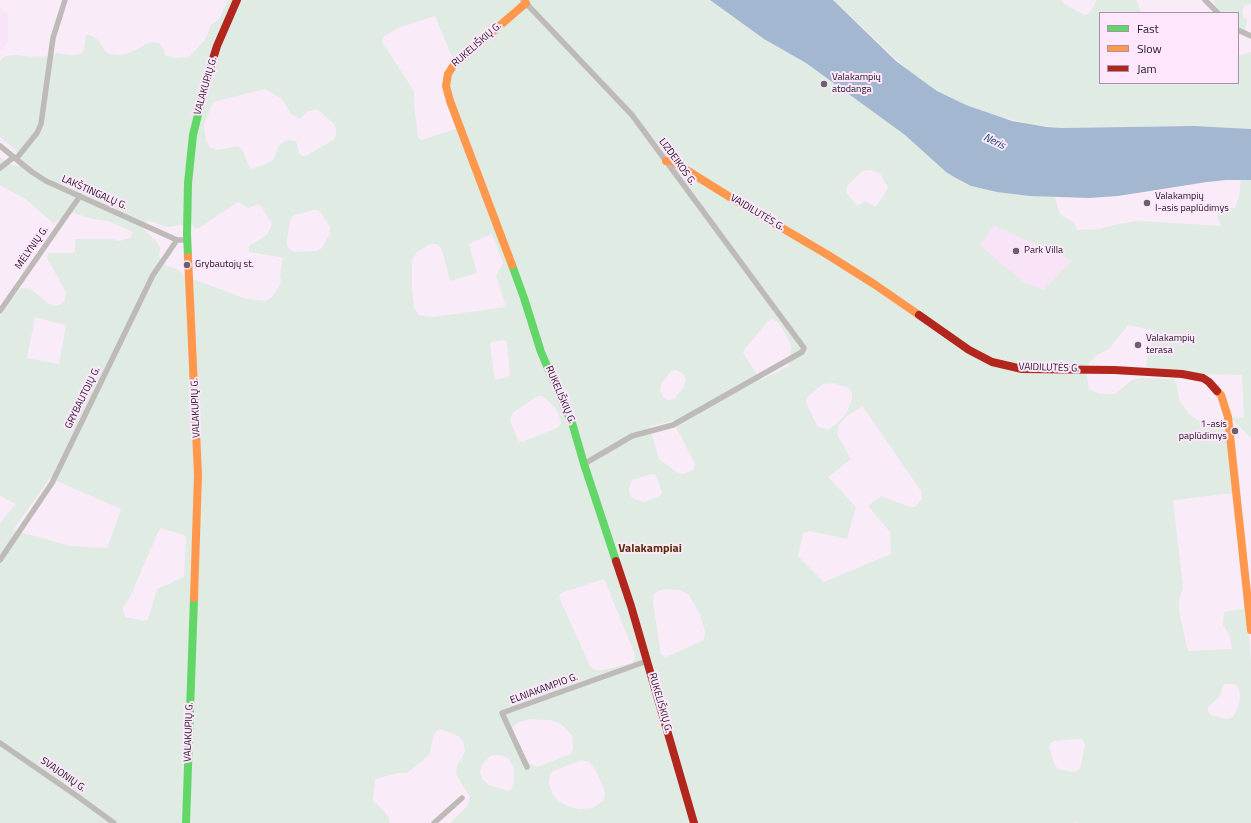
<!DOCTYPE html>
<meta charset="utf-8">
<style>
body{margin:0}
#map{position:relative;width:1251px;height:823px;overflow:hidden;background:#f9ecf8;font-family:"Titillium Web",sans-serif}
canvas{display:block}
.legend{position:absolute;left:1099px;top:12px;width:140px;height:72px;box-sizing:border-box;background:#fee7fd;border:1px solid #a493a3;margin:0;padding:5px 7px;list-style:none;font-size:12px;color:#1e161d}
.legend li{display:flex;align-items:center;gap:8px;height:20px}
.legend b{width:20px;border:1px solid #a493a3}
</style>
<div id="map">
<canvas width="1251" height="823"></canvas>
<ul class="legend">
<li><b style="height:5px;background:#63d668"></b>Fast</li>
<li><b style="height:5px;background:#ff974d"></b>Slow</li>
<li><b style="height:5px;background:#b3261e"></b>Jam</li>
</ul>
</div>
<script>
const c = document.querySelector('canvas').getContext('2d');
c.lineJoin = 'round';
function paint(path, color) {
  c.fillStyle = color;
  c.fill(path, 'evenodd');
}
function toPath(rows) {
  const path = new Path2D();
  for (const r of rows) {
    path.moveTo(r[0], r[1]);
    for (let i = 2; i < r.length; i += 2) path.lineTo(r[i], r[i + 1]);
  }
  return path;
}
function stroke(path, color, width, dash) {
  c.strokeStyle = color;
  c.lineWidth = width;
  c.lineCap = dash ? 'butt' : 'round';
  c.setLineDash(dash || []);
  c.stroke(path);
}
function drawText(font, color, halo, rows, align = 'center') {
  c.font = font + ' "Titillium Web",sans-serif';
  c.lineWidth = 4;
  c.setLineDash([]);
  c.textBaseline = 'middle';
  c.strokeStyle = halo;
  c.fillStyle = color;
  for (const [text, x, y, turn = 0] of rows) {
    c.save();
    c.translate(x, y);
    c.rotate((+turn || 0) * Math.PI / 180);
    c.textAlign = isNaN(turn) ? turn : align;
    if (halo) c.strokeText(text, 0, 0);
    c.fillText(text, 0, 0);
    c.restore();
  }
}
const built = toPath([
 [0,7,8,14,8,42,0,51],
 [994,226,1072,260,1044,290,1025,283,979,246]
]);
const green = toPath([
 [228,0,710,0,764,39,806,63,891,125,918,145,937,164,954,177,971,186,984,189,1014,194,1055,197,1059,212,1062,216,1074,222,1077,230,1100,229,1117,224,1138,221,1221,226,1217,216,1220,210,1225,208,1235,208,1239,197,1241,179,1251,180,1251,438,1230,417,1244,418,1242,375,1204,374,1145,370,1154,331,1128,325,1109,349,1097,355,1089,363,1086,372,1089,389,1101,394,1115,394,1132,380,1141,378,1174,379,1177,386,1179,400,1189,414,1206,426,1226,428,1234,493,1173,500,1183,587,1179,600,1179,611,1187,648,1189,651,1232,649,1229,634,1223,625,1224,612,1247,608,1251,663,1251,823,1078,823,1077,821,1073,823,450,823,467,806,470,797,456,774,457,766,465,752,464,743,460,737,446,731,439,729,434,734,429,755,407,773,398,773,375,779,373,801,384,811,389,818,390,823,0,823,0,523,16,504,0,496,0,317,18,291,22,288,31,289,49,304,56,306,61,304,65,300,66,292,47,258,48,253,73,253,75,251,75,239,112,239,119,241,130,238,133,232,108,221,93,219,73,213,53,223,27,200,0,185,0,157,10,164,18,166,22,161,15,150,0,137,0,61,5,56,17,55,35,57,52,56,57,53,72,55,81,54,84,50,86,35,90,35,98,40,105,51,110,54,118,55,126,54,134,51,148,43,155,42,160,44,164,50,165,55,175,58,189,57,205,40,211,25,219,19],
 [435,16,453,59,460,63,453,72,448,85,462,127,421,140,418,137,414,105,414,91,382,42,383,37,398,28],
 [265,89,282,99,291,114,300,119,307,112,317,109,333,123,336,128,336,136,333,140,306,156,302,156,299,153,296,141,289,140,282,143,278,147,275,156,273,160,263,165,250,169,243,151,238,146,217,150,211,148,206,141,204,125,213,102],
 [871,170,880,174,888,187,883,197,875,207,866,201,857,206,846,192,847,186,862,171],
 [238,202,248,208,258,204,261,206,272,224,267,235,249,246,249,252,279,257,283,258,280,276,281,283,272,297,266,301,247,299,184,276,179,270,164,265,159,256,160,247,156,241,143,229,148,220,166,227,192,224,195,229,199,228],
 [314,210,320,211,330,227,330,234,322,248,317,251,295,252,290,250,287,245,287,239,291,217,295,215],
 [994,226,1072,260,1044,290,1025,283,980,246],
 [492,234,503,263,496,276,506,307,432,317,419,315,414,308,412,289,412,260,417,252,430,244,436,244,441,248,443,254,450,281,477,273,469,244],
 [35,317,66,325,59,364,27,358],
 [771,318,779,323,790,342,791,347,789,366,761,380,743,353,744,350],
 [505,340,507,342,510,376,495,380,490,345,491,342],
 [676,370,684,374,686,379,684,387,674,399,669,400,664,398,660,391,661,384,671,371],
 [833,383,847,387,852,392,852,398,848,410,844,416,836,424,828,430,817,426,806,402,807,397,823,384],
 [537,396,542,396,545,398,557,410,561,422,559,427,522,442,519,441,510,421,511,416,514,412],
 [861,407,863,407,921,491,922,499,915,507,910,507,881,496,868,506,890,532,891,554,824,582,798,556,803,534,809,531,847,539,856,507,828,477,851,459,837,434,839,424,847,416],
 [673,421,695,464,693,470,683,474,678,473,659,459,650,428,652,426],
 [651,474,656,475,662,492,661,495,645,502,634,499,630,496,629,488,632,480],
 [50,478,121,509,107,548,70,546,13,530],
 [160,528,184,535,186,538,184,577,157,589,148,620,144,621,125,617,123,609,126,602,129,599],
 [604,579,634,652,635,659,632,663,604,670,595,670,590,666,559,597,561,593],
 [665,589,679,590,689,595,699,612,705,631,704,640,666,657,661,654,653,603,654,594,658,591],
 [1224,684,1235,684,1239,689,1240,694,1239,705,1233,717,1228,719,1210,715,1208,710,1208,707,1220,696,1223,686],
 [529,719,550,720,561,724,572,735,573,749,571,754,537,767,529,763,512,732,512,728,517,723],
 [1075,739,1082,739,1085,744,1080,769,1074,772,1058,769,1054,764,1049,746,1051,743,1054,741],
 [498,755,504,756,509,759,514,769,514,782,512,789,508,791,489,785,482,779,480,772,482,765,490,756],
 [582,760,589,762,596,770,605,792,604,800,593,808,579,809,570,807,559,802,553,795,549,784,550,774,553,771],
 [833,0,1062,0,1064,4,1085,15,1089,14,1097,0,1135,0,1137,1,1141,13,1100,13,1100,83,1238,83,1238,55,1240,55,1251,52,1251,129,1194,126,1061,128,1030,124,996,116,966,105,951,98,937,91,910,72],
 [1214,0,1251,0,1251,4,1245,5,1243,9,1242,14,1243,15,1243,18,1247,20,1245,30,1238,26,1238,13,1222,13,1215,5]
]);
const water = toPath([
 [710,0,833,0,896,61,923,81,937,91,966,105,1012,121,1047,127,1061,128,1194,126,1251,129,1251,180,1226,180,1207,182,1118,196,1089,198,1030,196,997,192,971,186,954,177,946,172,905,135,806,63,764,39]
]);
const street = toPath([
 [523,0,632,115,804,348,802,352,673,425,632,436,584,464],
 [1205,0,1218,13],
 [1238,30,1251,36],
 [0,146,32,172,46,181,177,240,188,240],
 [16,159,37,133,41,124,53,38,65,0],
 [0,168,14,157],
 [0,311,80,196],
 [0,560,52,483,153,275,177,240],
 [0,743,77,796,114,823],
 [527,767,502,713,647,661],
 [434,823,462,798]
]);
const fast = toPath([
 [188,257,187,233,188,183,193,135,207,78],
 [512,265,524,298,541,352,573,426,584,464,616,561],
 [186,823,194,598]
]);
const slow = toPath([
 [666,161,672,161,733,199,828,255,874,284,919,315],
 [188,257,198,475,194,598],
 [512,265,450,101,446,86,448,74,453,66,526,3],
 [1217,391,1221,395,1228,417,1251,630]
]);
const jam = toPath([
 [207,78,217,46,237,0],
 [919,315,969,350,992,362,1022,369,1114,370,1182,374,1203,378,1209,382,1217,391],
 [616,561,631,606,694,823]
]);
const markers = [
 [824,84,4,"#6b616a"],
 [1147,203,4,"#6b616a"],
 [1016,251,4,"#6b616a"],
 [187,265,4,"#6b616a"],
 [1138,345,4,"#6b616a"],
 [1235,431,4,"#6b616a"]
];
const streetNames = [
 ["RUKELIŠKIŲ G.",477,45,-41],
 ["VALAKUPIŲ G.",206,86,-74],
 ["LIZDEIKOS G.",677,162,54],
 ["LAKŠTINGALŲ G.",94,193,24],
 ["VAIDILUTĖS G.",757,213,31],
 ["MĖLYNIŲ G.",32,248,-55],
 ["VAIDILUTĖS G.",1049,368,2],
 ["RUKELIŠKIŲ G.",560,395,67],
 ["GRYBAUTOJŲ G.",83,398,-64],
 ["VALAKUPIŲ G.",196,408,-92],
 ["ELNIAKAMPIO G.",544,689,-20],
 ["RUKELIŠKIŲ G.",660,703,74],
 ["VALAKUPIŲ G.",189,732,-88],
 ["SVAJONIŲ G.",63,775,35]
];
const poiNames = [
 ["Valakampių",832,78],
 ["atodanga",832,90],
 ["Valakampių",1155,197],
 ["I-asis paplūdimys",1155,209],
 ["Park Villa",1024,251],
 ["Grybautojų st.",195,265],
 ["Valakampių",1146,339],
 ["terasa",1146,351],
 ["1-asis",1227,425,"right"],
 ["paplūdimys",1227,437,"right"]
];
const waterNames = [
 ["Neris",994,142,25]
];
const quarterNames = [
 ["Valakampiai",650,549]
];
paint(built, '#f9e3f7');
paint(green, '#dfebe3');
paint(water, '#a4b7d1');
stroke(street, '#bebab8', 5.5);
stroke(fast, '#63d668', 8);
stroke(slow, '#ff974d', 8);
stroke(jam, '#b3261e', 8);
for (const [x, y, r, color] of markers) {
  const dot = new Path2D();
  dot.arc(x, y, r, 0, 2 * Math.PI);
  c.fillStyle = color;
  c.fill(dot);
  stroke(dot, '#fee7fd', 1.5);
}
drawText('10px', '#1e161d', '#fee7fd', streetNames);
drawText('10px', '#1e161d', '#fee7fd', poiNames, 'left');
drawText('italic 11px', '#144771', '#fee7fd', waterNames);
drawText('bold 12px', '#562f00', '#fee7fd', quarterNames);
</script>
